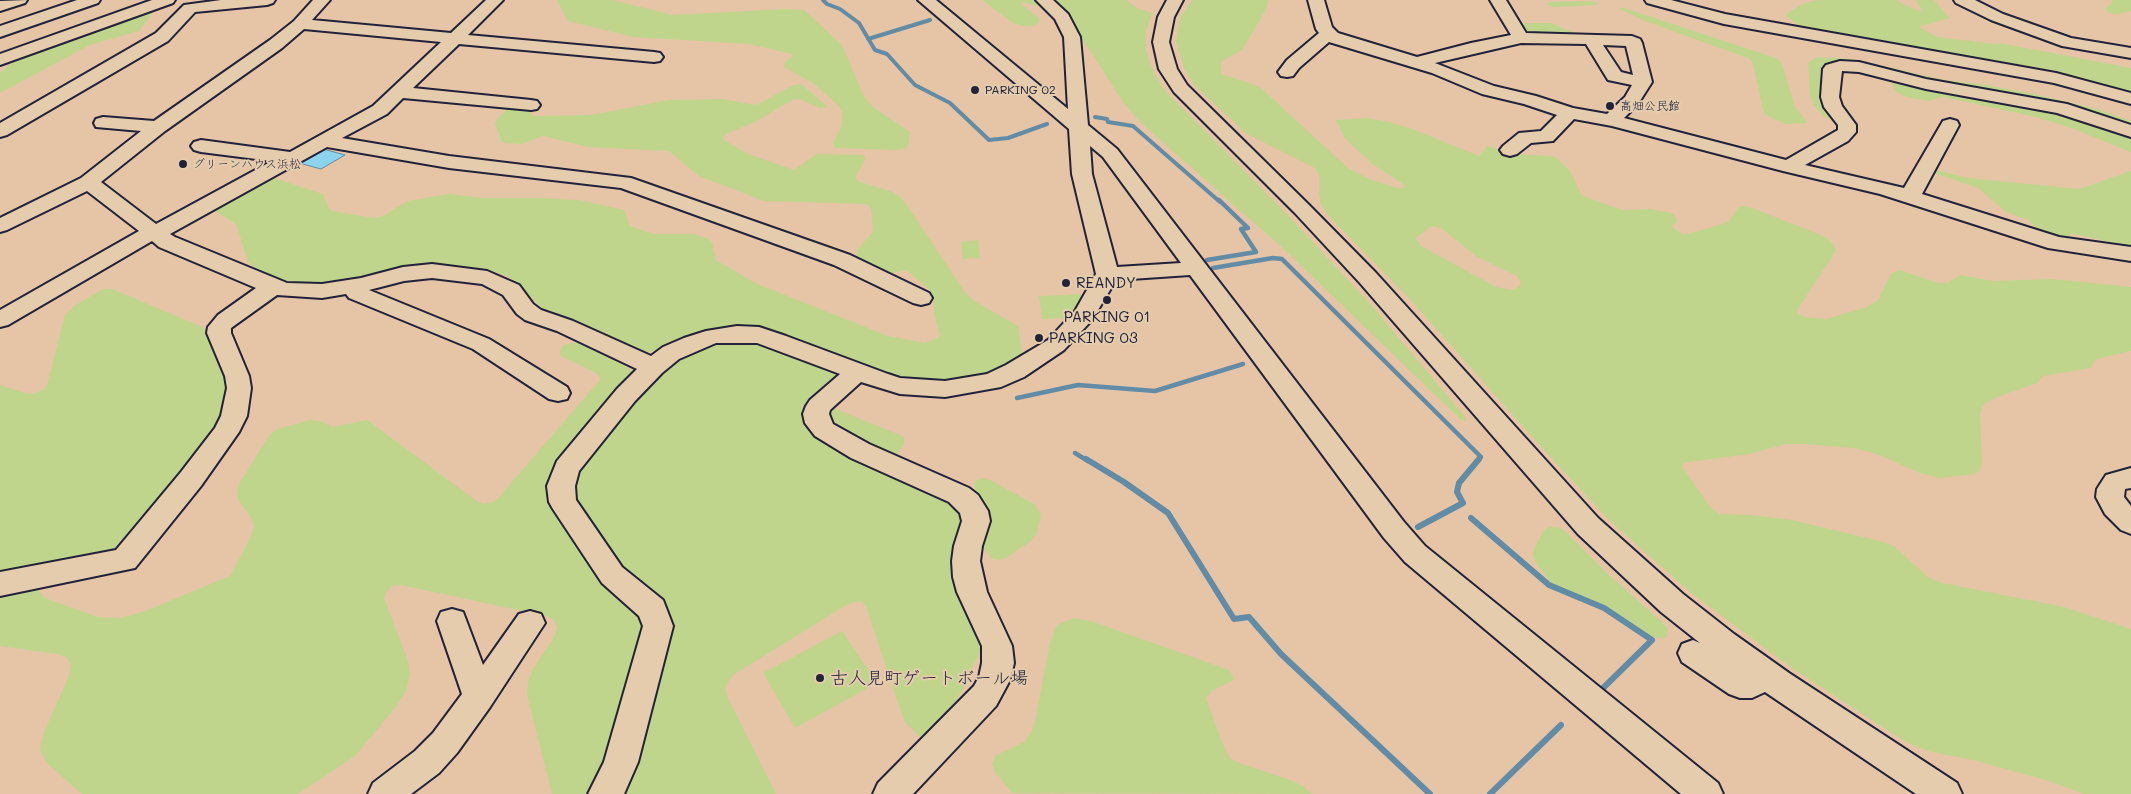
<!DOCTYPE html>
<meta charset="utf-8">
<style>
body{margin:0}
canvas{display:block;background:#e5c5a6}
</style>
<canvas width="2131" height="794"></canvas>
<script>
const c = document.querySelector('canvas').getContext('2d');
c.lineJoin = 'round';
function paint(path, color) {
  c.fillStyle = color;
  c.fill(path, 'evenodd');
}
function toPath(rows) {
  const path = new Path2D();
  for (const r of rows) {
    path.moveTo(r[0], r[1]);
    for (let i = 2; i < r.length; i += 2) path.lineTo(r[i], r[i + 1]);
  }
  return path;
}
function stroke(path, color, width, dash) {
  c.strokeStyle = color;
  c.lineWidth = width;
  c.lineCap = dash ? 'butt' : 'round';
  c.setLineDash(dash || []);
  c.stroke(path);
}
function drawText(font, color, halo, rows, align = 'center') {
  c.font = font + ' Mali,"Klee One",sans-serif';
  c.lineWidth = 4;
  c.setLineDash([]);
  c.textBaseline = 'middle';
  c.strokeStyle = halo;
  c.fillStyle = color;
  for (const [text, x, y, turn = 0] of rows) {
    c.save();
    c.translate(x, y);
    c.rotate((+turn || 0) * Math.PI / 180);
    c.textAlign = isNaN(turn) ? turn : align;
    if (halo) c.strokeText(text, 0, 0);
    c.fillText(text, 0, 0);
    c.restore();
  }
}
const green = toPath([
 [557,0,612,0,673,15,787,9,804,10,842,45,864,96,873,107,910,132,908,145,906,148,898,150,835,148,833,143,842,125,842,111,838,105,813,83,784,67,785,62,793,55,792,54,749,44,633,37,568,21],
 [982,0,1039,0,1045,8,1022,2,1022,5,1038,17,1039,22,1032,26,1021,26,1013,23],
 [1049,0,1126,0,1137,8,1152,13,1146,32,1146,51,1153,71,1165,91,1286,213,1372,306,1466,418,1466,421,1460,419,1287,252,1140,122,1122,101,1092,53],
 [1192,0,1269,0,1265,11,1242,50,1221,62,1221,74,1250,83,1261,88,1348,168,1369,179,1401,189,1406,186,1371,163,1345,138,1336,120,1368,118,1389,122,1410,128,1479,156,1487,146,1515,154,1552,156,1559,159,1572,174,1581,195,1622,210,1649,209,1672,213,1676,218,1677,222,1672,226,1683,235,1719,225,1730,220,1739,207,1747,206,1826,237,1833,244,1836,251,1797,310,1797,313,1804,317,1826,319,1867,307,1878,300,1891,274,1899,270,1939,283,1948,283,1960,275,1993,281,2053,279,2131,287,2131,351,2096,359,2090,368,2043,376,2037,383,1992,399,1983,405,1980,414,1982,463,1980,470,1975,474,1940,478,1920,473,1877,454,1853,448,1805,444,1786,444,1749,454,1689,462,1684,463,1682,466,1710,507,1720,514,1751,515,1792,520,1884,542,1894,546,1929,578,1943,583,2064,607,2131,629,2131,794,2084,794,2049,781,1973,760,1932,752,1915,746,1898,737,1792,668,1690,592,1608,519,1545,451,1408,297,1327,214,1321,205,1319,195,1319,176,1315,168,1247,134,1195,86,1184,68,1176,42,1180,18],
 [1431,226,1441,228,1476,256,1517,276,1521,282,1519,287,1512,290,1496,287,1421,246,1416,238],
 [1819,0,1895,0,1918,11,1922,10,1915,0,1934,0,1950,18,1919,27,1937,37,1995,44,2000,43,2131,68,2131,95,1825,31,1812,31,1802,28,1786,16,1786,14,1805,3],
 [2112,0,2131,0,2131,11,2118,14,2109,13,2105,9,2113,2],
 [1590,1,1598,3,1597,5,1554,7,1546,4,1550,2],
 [1621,7,1776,58,1782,63,1795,107,1807,122,1806,123,1785,124,1764,114,1753,63,1750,59,1645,21,1622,10,1620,9],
 [146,12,153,13,139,31,90,45,0,93,0,73,14,61],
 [1517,23,1550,23,1590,39,1525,37],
 [1817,57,1853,59,1939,79,1986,85,2030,93,2097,109,2131,121,2131,129,1843,64,1833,117,1829,119,1823,116,1814,105,1810,96,1808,63],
 [1891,80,2041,106,2131,133,2131,152,2074,129,2036,117,1948,98,1942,97,1929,101,1906,97,1895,91],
 [801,84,828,107,820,108,800,99,794,99,755,122,726,134,723,137,724,140,748,154,794,170,817,154,863,155,865,157,865,160,856,176,857,181,893,192,902,198,966,294,976,302,1018,326,1022,353,1021,359,988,376,945,383,904,380,762,330,649,352,641,350,574,319,543,309,514,280,505,275,483,269,437,264,420,265,361,279,327,284,310,284,282,280,252,266,247,259,236,224,212,209,270,177,323,194,328,207,332,211,374,218,383,216,408,201,448,194,483,198,537,198,579,200,624,210,630,226,654,234,694,234,708,239,712,242,716,260,755,283,888,336,925,343,937,338,940,335,934,314,933,296,930,290,906,270,888,274,856,260,857,250,873,232,871,209,867,204,764,201,699,176,669,151,588,147,543,136,522,144,505,143,501,141,495,123,498,118,508,108,528,108,533,116,538,116,591,115,669,100,722,99,756,105,794,85],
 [1933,171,1940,171,1968,178,2079,189,2131,171,2131,247,2079,235,2072,234,2064,239,2039,232,2029,220,2006,212,1978,188,1937,174],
 [978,240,980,258,963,259,961,242],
 [103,289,112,289,207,329,229,379,225,417,123,550,41,580,39,591,45,598,98,617,120,618,143,612,230,576,251,536,254,526,252,519,238,499,237,492,240,482,269,436,277,429,310,420,319,421,333,427,367,420,478,502,484,504,493,502,499,497,600,380,599,376,596,373,561,356,559,352,563,346,571,343,579,343,631,369,632,375,557,468,642,615,647,628,609,761,593,794,552,794,527,695,528,682,533,669,553,639,557,628,554,620,546,616,401,585,392,586,386,592,384,598,408,661,410,674,406,691,396,707,355,756,298,794,82,794,47,763,40,750,44,732,69,676,71,665,66,657,57,654,0,646,0,385,28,394,35,393,43,390,47,385,65,315,74,306],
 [1087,294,1072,318,1042,319,1039,296],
 [755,341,835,370,840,374,840,380,809,415,962,505,984,644,972,669,970,679,951,707,943,725,925,739,919,736,906,723,902,715,866,607,862,602,855,602,848,604,733,675,725,687,726,694,776,794,618,794,664,645,621,569,573,499,575,469,634,397,676,356,715,342],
 [831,407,900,435,904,438,904,445,895,456,829,426,825,409],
 [983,478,990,480,1034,504,1041,514,1037,532,1031,541,1006,558,998,560,991,558,982,546,981,509,974,484,977,480],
 [1549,527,1558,527,1566,532,1608,574,1661,621,1668,629,1667,637,1657,638,1647,635,1605,607,1551,583,1537,564,1533,556,1534,549,1543,531],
 [1074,618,1094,622,1229,670,1234,678,1232,681,1213,690,1206,698,1225,750,1231,759,1239,763,1293,781,1303,786,1312,794,1012,793,995,772,992,764,995,756,1024,742,1030,734,1034,726,1050,642,1057,625],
 [842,631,877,683,795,728,763,673]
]);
const water = toPath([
 [323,149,345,155,321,169,299,163,323,149]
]);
const streamFar2 = toPath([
 [823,0,827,4,840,9,859,23,875,50,887,54,915,85,950,103,989,140,1008,138,1047,124],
 [868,39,930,20],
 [1095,117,1107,119,1108,122,1133,126,1220,202]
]);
const streamFar1 = toPath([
 [1207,260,1256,252,1241,229,1248,228,1219,200],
 [1213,268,1273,258,1282,259,1481,457,1478,461],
 [1017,398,1078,385,1155,391,1243,364],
 [1075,453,1088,461]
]);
const stream = toPath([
 [1086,459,1124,482,1168,513,1234,619,1249,617,1281,654,1430,794],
 [1471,518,1549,585,1604,608,1652,640,1598,693],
 [1418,527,1463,503,1457,492,1459,483,1479,459],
 [1490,794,1561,725]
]);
const minor = toPath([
 [27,0,25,3,0,11,0,1,27,0],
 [77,0,100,0,98,3,0,37,0,26,77,0],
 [152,0,175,0,173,3,0,65,0,54,152,0],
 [221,0,275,0,273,3,267,5,195,12,168,41,7,135,0,137,0,123,156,33,184,5,221,0],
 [313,0,330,0,312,20,451,33,486,0,503,0,468,35,654,52,660,53,663,57,660,61,654,62,459,44,413,88,531,100,537,101,540,105,537,109,531,110,403,98,387,114,342,138,449,156,631,178,850,255,929,293,932,298,929,303,921,305,913,303,834,265,621,188,449,168,327,147,170,234,175,237,287,283,322,284,361,278,403,267,432,264,487,271,519,285,533,304,541,310,573,321,651,356,663,347,684,338,706,331,737,326,759,327,786,336,888,374,900,378,945,381,987,374,1006,365,1048,340,1075,311,1096,274,1072,174,1069,129,918,0,936,0,1068,109,1064,37,1055,19,1036,0,1053,0,1068,14,1080,37,1088,125,1117,149,1404,522,1425,546,1718,783,1723,794,1681,794,1405,562,1384,538,1190,275,1116,280,1092,320,1064,350,1024,377,1001,387,945,397,900,394,861,382,830,410,829,414,833,424,869,444,969,488,978,495,988,511,990,521,982,546,980,561,987,592,1012,646,1014,663,1010,680,996,706,913,794,873,794,878,783,974,686,979,677,982,663,982,646,957,592,953,577,952,561,954,546,962,521,960,513,949,502,851,458,815,436,805,423,803,414,806,406,810,400,840,374,757,343,716,343,679,359,662,373,635,401,579,471,575,486,576,500,622,567,663,600,673,626,638,762,624,794,588,794,604,762,643,626,639,616,602,583,553,509,549,502,547,486,557,461,617,389,637,369,557,331,525,320,517,314,503,295,482,284,432,278,404,281,369,290,489,339,567,387,570,393,567,399,558,401,549,399,473,349,349,298,346,294,322,298,277,295,231,328,231,333,249,376,251,388,247,416,239,432,201,486,135,568,0,596,0,572,116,550,181,472,215,428,221,416,227,388,225,376,207,333,208,327,218,315,256,288,159,247,152,241,8,325,0,327,0,310,139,231,87,191,7,230,0,232,0,218,81,178,141,131,96,127,94,123,96,119,103,117,154,121,270,40,294,21,313,0],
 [304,29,441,42,373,106,290,152,201,140,194,142,191,146,194,150,201,152,272,161,156,224,101,182,165,131,282,48,304,29],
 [1090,146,1103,157,1181,263,1117,267,1092,174,1090,146],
 [1167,0,1183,0,1174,17,1169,42,1177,69,1187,85,1309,205,1376,273,1598,518,1683,594,1734,634,1789,673,1957,783,1962,794,1916,794,1765,692,1752,698,1740,698,1729,694,1682,662,1678,653,1682,644,1693,640,1700,643,1661,612,1578,534,1360,283,1295,213,1174,92,1159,69,1153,42,1158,17,1167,0],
 [1308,0,1324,0,1332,27,1338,33,1417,57,1471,43,1511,35,1490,0,1506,0,1526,33,1632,36,1640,39,1642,43,1652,82,1638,104,1624,118,1786,160,1838,130,1838,125,1824,107,1821,97,1823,69,1826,65,1840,61,1859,62,1926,79,2067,104,2131,125,2131,137,2057,113,1926,89,1859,72,1842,71,1839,97,1842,106,1856,125,1856,132,1848,141,1805,165,1904,188,1943,121,1950,119,1957,121,1959,125,1922,194,2059,237,2131,247,2131,261,2048,248,1880,194,1783,171,1612,126,1574,119,1553,141,1531,143,1517,154,1510,156,1503,154,1500,150,1503,146,1519,133,1541,131,1557,115,1524,104,1482,94,1432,73,1329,42,1299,68,1293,76,1287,77,1281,76,1278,72,1287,60,1319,33,1316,29,1308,0],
 [1521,43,1586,44,1608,80,1632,85,1625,97,1607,114,1573,108,1536,96,1494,86,1435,63,1521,43],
 [1603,45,1626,46,1633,75,1621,72,1603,45],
 [1645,0,1671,0,1725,14,2056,73,2131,93,2131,104,2054,83,1724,24,1647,3,1645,0],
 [1954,0,1975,0,2003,14,2071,38,2131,48,2131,58,2062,46,1991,20,1956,3,1954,0],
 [2131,468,2131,488,2125,489,2124,497,2131,506,2131,534,2121,530,2105,514,2096,497,2097,489,2106,475,2131,468],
 [452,609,463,612,483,665,519,614,530,611,541,614,545,623,490,707,457,753,439,773,411,794,368,794,373,783,415,751,433,733,462,694,437,621,441,612,452,609]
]);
const markers = [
 [975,90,5,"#22223b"],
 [1610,106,5,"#22223b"],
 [183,164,5,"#22223b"],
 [1066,283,5,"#22223b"],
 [1107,300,5,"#22223b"],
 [1039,338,5,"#22223b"],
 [820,678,5,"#22223b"]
];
const farPoinames = [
 ["PARKING 02",985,90],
 ["高畑公民館",1620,106],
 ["グリーンハウス浜松",193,164]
];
const poiNames = [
 ["REANDY",1076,283],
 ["PARKING 01",1107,317,"center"],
 ["PARKING 03",1049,338]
];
const nearPoinames = [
 ["古人見町ゲートボール場",830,678]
];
paint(green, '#bfd58b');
paint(water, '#8cd3ed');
stroke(water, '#628ca6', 1);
stroke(streamFar2, '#628ca6', 4);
stroke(streamFar1, '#628ca6', 4.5);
stroke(stream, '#628ca6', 6);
stroke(minor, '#22223b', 4);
paint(minor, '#e4ccad');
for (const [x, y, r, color] of markers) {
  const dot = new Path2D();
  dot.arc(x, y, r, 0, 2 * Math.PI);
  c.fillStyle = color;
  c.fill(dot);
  stroke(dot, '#e4ccad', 2);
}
drawText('12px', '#22223b', '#e4ccad', farPoinames, 'left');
drawText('15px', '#22223b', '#e4ccad', poiNames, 'left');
drawText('18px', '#22223b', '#e4ccad', nearPoinames, 'left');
</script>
